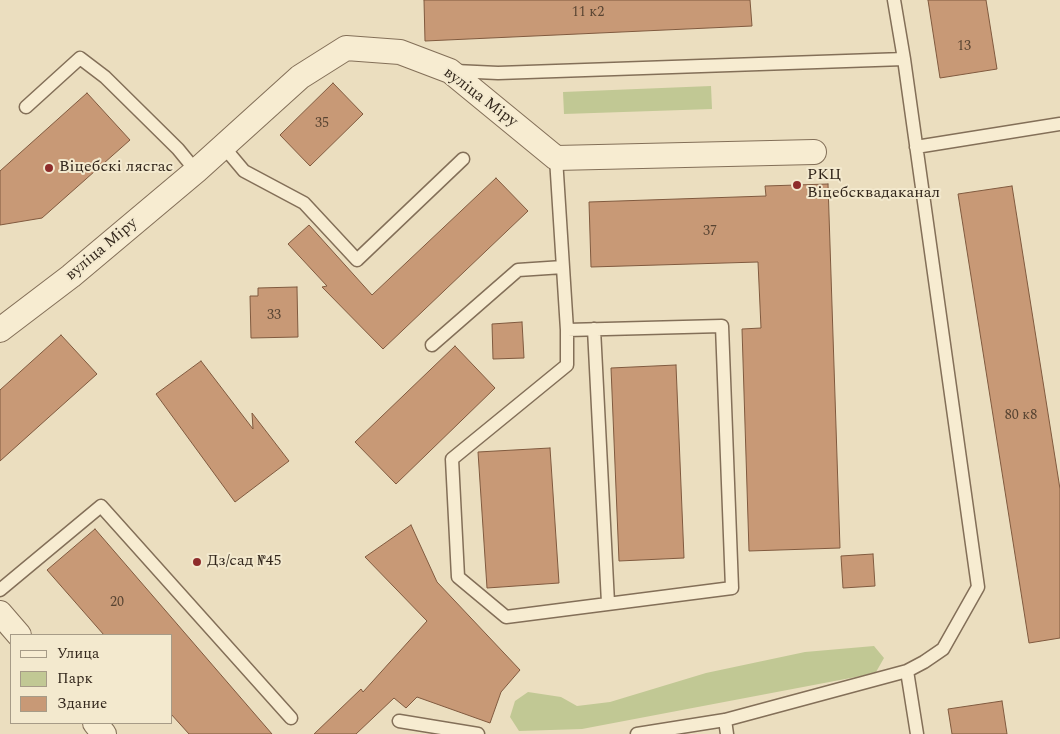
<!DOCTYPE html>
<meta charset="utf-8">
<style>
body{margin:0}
#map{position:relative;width:1060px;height:734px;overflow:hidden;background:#ebdebf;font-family:Spectral,serif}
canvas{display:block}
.legend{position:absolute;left:10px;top:634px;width:162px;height:90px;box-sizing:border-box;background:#f3e9ce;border:1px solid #a69b87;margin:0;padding:6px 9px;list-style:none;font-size:15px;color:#33271c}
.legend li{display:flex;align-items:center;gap:10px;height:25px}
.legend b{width:25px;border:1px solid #a69b87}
</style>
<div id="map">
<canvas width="1060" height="734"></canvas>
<ul class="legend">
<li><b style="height:6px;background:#f7ecd1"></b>Улица</li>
<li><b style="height:14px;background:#c1c894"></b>Парк</li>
<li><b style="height:14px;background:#c89976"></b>Здание</li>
</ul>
</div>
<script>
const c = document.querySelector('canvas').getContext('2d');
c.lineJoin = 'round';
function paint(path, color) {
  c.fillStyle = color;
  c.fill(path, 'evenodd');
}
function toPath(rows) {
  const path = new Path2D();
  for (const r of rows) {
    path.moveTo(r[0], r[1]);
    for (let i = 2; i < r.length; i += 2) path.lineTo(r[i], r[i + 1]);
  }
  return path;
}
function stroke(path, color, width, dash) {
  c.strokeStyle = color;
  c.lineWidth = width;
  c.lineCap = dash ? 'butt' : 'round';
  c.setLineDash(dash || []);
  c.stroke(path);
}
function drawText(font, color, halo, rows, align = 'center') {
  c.font = font + ' Spectral,serif';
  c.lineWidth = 4;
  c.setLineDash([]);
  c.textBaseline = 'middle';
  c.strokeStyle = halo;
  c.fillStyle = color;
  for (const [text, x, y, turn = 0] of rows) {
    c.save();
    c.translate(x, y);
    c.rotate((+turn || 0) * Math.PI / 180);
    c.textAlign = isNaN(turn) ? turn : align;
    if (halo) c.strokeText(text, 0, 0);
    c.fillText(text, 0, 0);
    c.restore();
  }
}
const green = toPath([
 [711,86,712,109,564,114,563,92],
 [874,646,884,658,876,672,861,676,582,729,519,731,510,717,515,701,528,692,561,697,577,706,610,702,706,673,805,652]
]);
const building = toPath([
 [424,0,750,0,752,26,425,41,424,0],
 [928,0,986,0,997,69,940,78,928,0],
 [333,83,363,114,310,166,280,135,333,83],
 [87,93,130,140,42,218,0,225,0,171,87,93],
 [496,178,528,211,383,349,322,287,327,286,288,244,309,225,372,295,496,178],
 [828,184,840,548,749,551,742,329,761,328,758,262,591,267,589,202,766,196,765,186,828,184],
 [1012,186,1060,489,1060,638,1029,643,958,194,1012,186],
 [297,287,298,337,251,338,250,296,258,296,258,288,297,287],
 [522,322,524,358,493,359,492,324,522,322],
 [61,335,97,374,0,461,0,390,61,335],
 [455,346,495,388,396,484,355,442,455,346],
 [201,361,253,429,252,413,289,461,235,502,156,394,201,361],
 [676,365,684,558,619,561,611,368,676,365],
 [550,448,559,583,487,588,478,452,550,448],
 [411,525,437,582,520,670,501,692,490,723,417,697,406,708,394,698,356,734,314,734,361,689,363,692,427,621,365,557,411,525],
 [95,529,171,617,272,734,189,734,171,714,171,635,104,635,47,570,95,529],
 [873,554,875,586,843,588,841,556,873,554],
 [1002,701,1007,734,952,734,948,709,1002,701]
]);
const lane = toPath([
 [455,71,498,73,904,59],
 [26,107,80,58,105,77,178,149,196,171],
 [223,146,244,171,304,203,357,260,463,159],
 [916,147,1060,124],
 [556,158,567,330,722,326,732,588,506,617,458,577,452,459,567,365,567,330],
 [594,329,608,603],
 [432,345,518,270,563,267],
 [0,590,101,506,291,718],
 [907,671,917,734],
 [725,720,727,734],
 [399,721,478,734],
 [637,734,725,720,907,671,924,662,943,649,978,587,904,59,894,0]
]);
const street = toPath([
 [0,330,71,276,196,171,300,77,346,48,400,52,450,71,556,158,814,152],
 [0,613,19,635],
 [95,723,104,734]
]);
const markers = [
 [49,168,5,"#8e2c2b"],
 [797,185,5,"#8e2c2b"],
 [197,562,5,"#8e2c2b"]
];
const numberNames = [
 ["11 к2",588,13],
 ["13",964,47],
 ["35",322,124],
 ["37",710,232],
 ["33",274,316],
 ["80 к8",1021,416],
 ["20",117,603]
];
const streetNames = [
 ["вуліца Міру",480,98,37],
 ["вуліца Міру",102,250,-40]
];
const poiNames = [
 ["Віцебскі лясгас",59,168],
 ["РКЦ",807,176],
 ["Віцебсквадаканал",807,194],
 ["Дз/сад №45",207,562]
];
paint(green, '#c1c894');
paint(building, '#c89976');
stroke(building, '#805a3f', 1);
stroke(lane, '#836f58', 15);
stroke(street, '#836f58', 26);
stroke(lane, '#f7ecd1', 12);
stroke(street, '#f7ecd1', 24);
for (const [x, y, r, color] of markers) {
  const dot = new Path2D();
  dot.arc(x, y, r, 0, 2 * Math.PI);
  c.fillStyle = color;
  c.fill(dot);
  stroke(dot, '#f3e9ce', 2);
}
drawText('14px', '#584432', null, numberNames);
drawText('16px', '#33271c', '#f3e9ce', streetNames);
drawText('16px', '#33271c', '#f3e9ce', poiNames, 'left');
</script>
